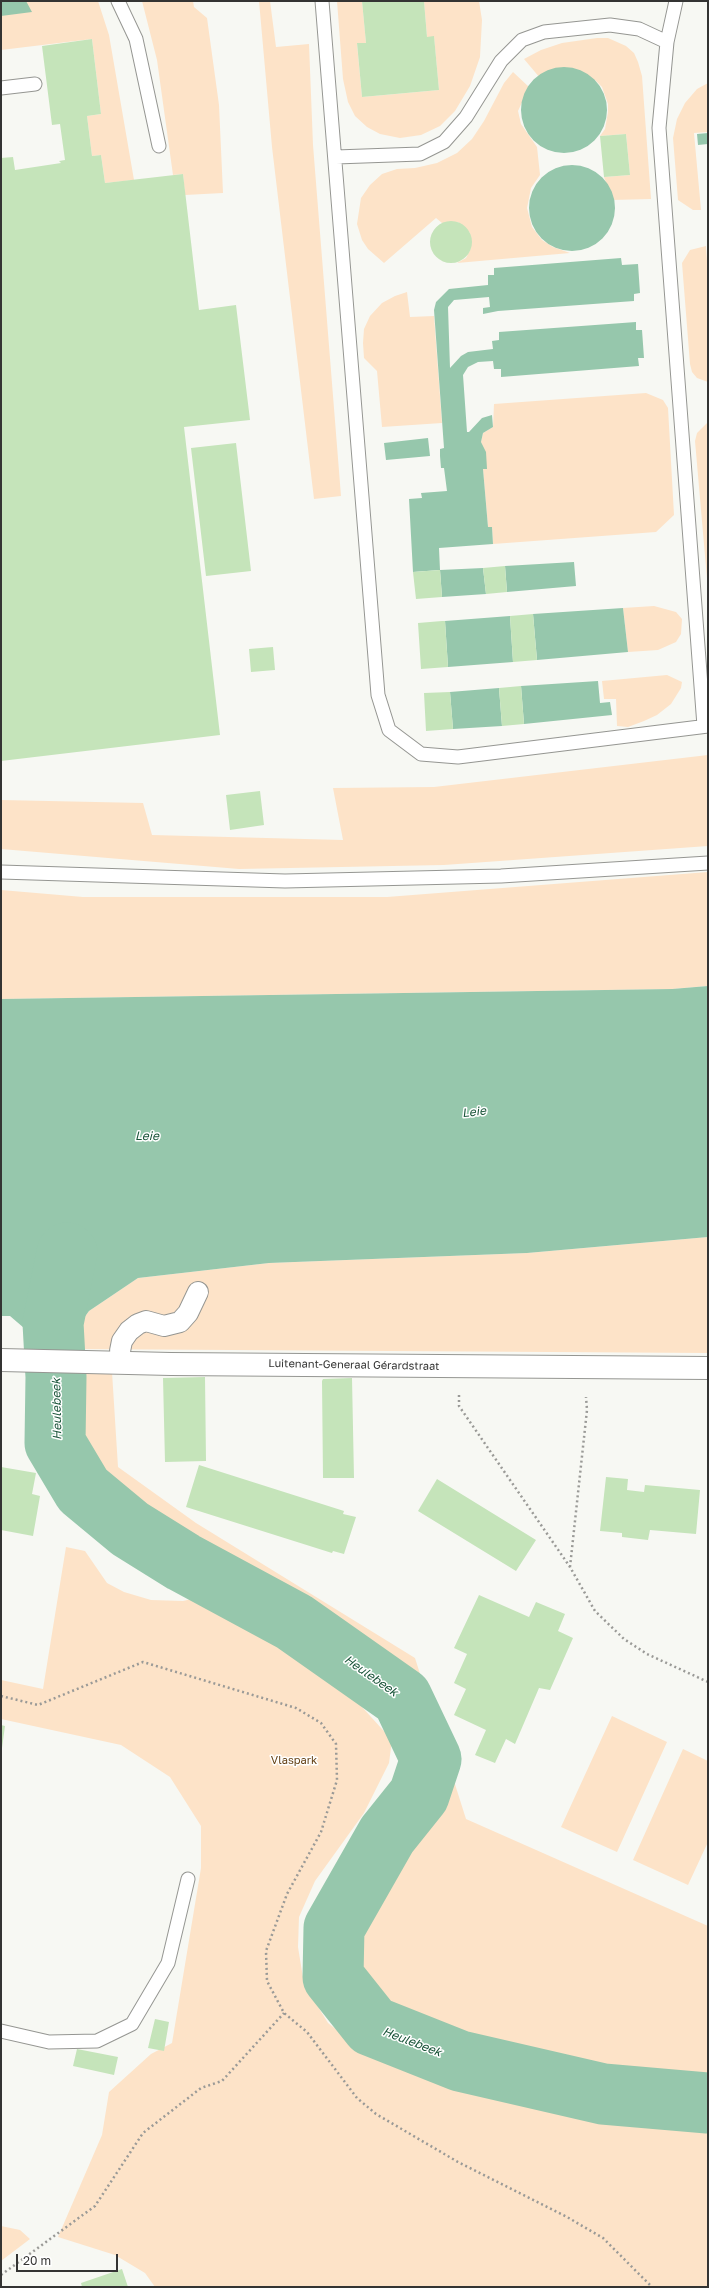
<!DOCTYPE html>
<meta charset="utf-8">
<style>
body{margin:0}
#map{position:relative;width:709px;height:2288px;overflow:hidden;background:#f7f8f3;font-family:"Golos Text",sans-serif}
canvas{display:block}
.frame{position:absolute;inset:0;border:2px solid #343433;pointer-events:none}
.scale{position:absolute;left:16px;top:2254px;width:102px;height:18px;box-sizing:border-box;border:2px solid #343433;border-top:0;padding-left:5px;font-size:12px;line-height:14px;white-space:nowrap;color:#343433;-webkit-text-stroke:3px #fff;paint-order:stroke}
</style>
<div id="map">
<canvas width="709" height="2288"></canvas>
<div class="frame"></div>
<div class="scale">20 m</div>
</div>
<script>
const c = document.querySelector('canvas').getContext('2d');
c.lineJoin = 'round';
function paint(path, color) {
  c.fillStyle = color;
  c.fill(path, 'evenodd');
}
function toPath(rows) {
  const path = new Path2D();
  for (const r of rows) {
    if (r.length === 3) {
      path.moveTo(r[0] + r[2], r[1]);
      path.arc(r[0], r[1], r[2], 0, 2 * Math.PI);
      continue;
    }
    path.moveTo(r[0], r[1]);
    for (let i = 2; i < r.length; i += 2) path.lineTo(r[i], r[i + 1]);
  }
  return path;
}
function stroke(path, color, width, dash) {
  c.strokeStyle = color;
  c.lineWidth = width;
  c.lineCap = dash ? 'butt' : 'round';
  c.setLineDash(dash || []);
  c.stroke(path);
}
function drawText(font, color, halo, rows, align = 'center') {
  c.font = font + ' "Golos Text",sans-serif';
  c.lineWidth = 3;
  c.setLineDash([]);
  c.textBaseline = 'middle';
  c.strokeStyle = halo;
  c.fillStyle = color;
  for (const [text, x, y, turn = 0] of rows) {
    c.save();
    c.translate(x, y);
    c.rotate((+turn || 0) * Math.PI / 180);
    c.textAlign = isNaN(turn) ? turn : align;
    if (halo) c.strokeText(text, 0, 0);
    c.fillText(text, 0, 0);
    c.restore();
  }
}
const green = toPath([
 [1,1,98,1,109,35,134,180,105,183,101,155,92,156,87,116,101,114,92,39,1,50],
 [142,1,193,1,194,7,207,18,219,105,223,193,185,195,183,174,173,175,157,60],
 [259,1,270,1,276,47,309,44,313,145,341,496,314,499,272,147],
 [337,1,362,1,366,43,357,44,362,97,439,90,434,37,427,37,424,1,479,1,482,20,480,57,470,86,455,111,440,126,421,135,400,138,380,134,367,127,355,116,348,102,343,79],
 [597,38,608,38,626,46,634,53,638,62,642,76,651,199,612,200,604,177,630,175,626,134,600,136,605,129,608,112,608,104,602,87,595,80,540,78,524,59,541,50,562,43],
 [513,72,529,87,518,111,521,124,537,147,540,175,531,188,527,208,532,227,542,240,553,247,570,253,457,263,466,258,471,248,470,233,458,222,442,223,436,218,384,263,368,249,362,240,357,224,361,198,370,185,382,174,397,169,415,168,437,163,457,153,472,139,484,121,504,83],
 [708,83,708,132,694,133,701,210,693,210,678,200,673,138,677,119,685,103,697,89],
 [706,246,708,276,708,382,697,378,692,372,690,364,682,263,690,250],
 [407,292,410,317,434,316,442,423,382,427,377,371,364,358,363,343,364,329,370,316,382,303,395,296],
 [646,393,663,400,668,408,674,515,656,532,493,544,492,527,488,527,483,469,486,469,481,442,483,433,493,427,494,404],
 [708,422,708,590,695,441,697,433],
 [654,606,676,612,682,619,681,634,676,642,658,650,628,652,623,608],
 [667,675,682,682,681,688,671,704,657,715,644,721,628,727,617,726,616,699,604,699,602,681],
 [708,755,708,846,444,865,239,869,1,849,1,800,143,803,152,835,343,840,333,788,434,787],
 [708,872,708,986,672,989,1,999,1,890,83,897,387,897],
 [708,1237,708,1353,72,1349,71,1336,89,1311,138,1278,269,1263,527,1253],
 [112,1372,118,1467,196,1523,415,1658,466,1819,708,1926,708,2085,601,2075,550,2061,464,2033,410,2012,366,2000,353,1981,336,1941,341,1902,364,1872,414,1816,427,1783,433,1750,408,1686,394,1669,289,1598,144,1510,117,1501,100,1489,90,1471,79,1436,76,1402,78,1374],
 [66,1547,85,1551,107,1583,124,1592,151,1600,183,1601,209,1595,236,1622,285,1650,352,1696,392,1740,389,1763,364,1813,315,1881,299,1917,298,1947,304,1984,328,2023,361,2049,455,2086,596,2118,708,2126,708,2287,155,2287,145,2273,115,2255,58,2237,102,2135,109,2092,151,2054,172,2043,201,1868,201,1826,170,1777,121,1745,1,1719,1,1680,43,1689],
 [612,1716,667,1742,617,1852,561,1827],
 [683,1749,708,1761,708,1842,688,1885,633,1860],
 [1,2226,20,2230,30,2239,1,2261]
]);
const water = toPath([
 [1,1,26,1,32,12,1,16],
 [564,110,43],
 [708,133,708,144,698,145,697,134],
 [572,208,43],
 [621,258,622,265,638,264,640,293,634,294,634,301,498,311,483,314,483,308,490,307,489,297,454,300,448,307,450,368,461,356,468,352,493,349,492,341,499,340,499,332,636,322,636,330,642,330,644,358,638,358,639,366,501,377,501,369,494,369,493,361,478,362,468,367,463,375,467,432,469,432,482,418,492,415,493,427,483,433,481,442,486,452,487,469,483,469,488,527,492,527,493,544,439,548,440,570,483,568,486,594,442,597,440,570,413,572,409,499,422,498,421,493,447,491,444,468,441,468,440,456,440,449,444,448,434,310,436,302,449,289,488,285,488,275,494,275,494,268],
 [428,438,430,456,386,460,384,443],
 [574,562,576,586,507,592,505,566],
 [623,608,628,652,537,660,533,614],
 [510,616,513,662,448,667,445,621],
 [598,681,600,703,610,702,612,715,524,724,521,686],
 [499,688,502,726,453,729,450,692],
 [708,986,708,1237,527,1253,269,1263,138,1278,89,1311,71,1336,31,1334,10,1316,1,1316,1,999,672,989]
]);
const river = toPath([
 [67,1253,53,1323,56,1377,55,1443,83,1490,130,1529,183,1562,294,1622,402,1698,431,1759,419,1795,387,1835,334,1928,333,1977,372,2026,460,2061,603,2094,708,2103]
]);
const building = toPath([
 [362,1,424,1,427,37,434,36,439,90,362,97,357,43,366,43],
 [92,39,101,114,87,116,92,156,101,155,105,183,183,174,199,310,236,305,250,420,184,427,220,735,1,761,1,158,13,157,15,170,61,163,59,161,65,160,60,124,52,125,42,46],
 [626,134,630,175,604,177,600,136],
 [451,242,21],
 [236,443,251,571,206,576,191,448],
 [505,566,507,592,486,594,483,568],
 [440,570,442,597,416,599,413,572],
 [533,614,537,660,513,662,510,616],
 [442,621,445,621,448,667,421,669,418,623],
 [273,647,275,670,251,672,249,649],
 [521,686,524,724,502,726,499,688],
 [450,692,453,729,426,731,424,693],
 [260,791,264,825,230,830,226,795],
 [205,1377,206,1461,165,1462,163,1378],
 [352,1378,354,1478,323,1478,322,1381,323,1379],
 [199,1465,344,1511,343,1514,356,1517,344,1554,333,1551,332,1553,186,1507],
 [1,1467,36,1473,32,1494,40,1496,33,1536,1,1530],
 [606,1477,628,1479,627,1490,644,1492,645,1485,700,1490,696,1534,650,1530,648,1540,622,1537,622,1533,600,1531],
 [437,1479,536,1540,516,1571,418,1511],
 [479,1595,529,1617,536,1602,565,1614,558,1631,573,1638,550,1690,539,1688,515,1744,506,1739,495,1763,475,1755,486,1730,454,1715,466,1689,454,1683,467,1654,454,1648],
 [1,1725,5,1726,2,1748,1,1748],
 [155,2019,169,2022,164,2051,148,2048],
 [77,2049,118,2057,114,2075,73,2066],
 [122,2269,128,2287,82,2287,81,2283]
]);
const path = toPath([
 [459,1395,459,1406,570,1567,595,1611,624,1639,647,1654,708,1682],
 [570,1567,587,1410,586,1397],
 [1,1696,38,1705,143,1662,296,1708,321,1723,336,1744,337,1780,321,1832,287,1894,266,1951,267,1981,284,2013,307,2032,357,2098,376,2114,458,2162,567,2217,603,2238,652,2287],
 [1,2275,95,2206,143,2133,201,2088,222,2081,284,2013]
]);
const service = toPath([
 [118,1,136,39,159,146],
 [322,1,378,695,389,730,421,754,458,757,708,726],
 [676,1,667,42,659,128,704,726],
 [1,88,35,84],
 [336,157,420,154,444,142,466,117,501,61,522,40,544,32,610,25,639,29,667,42],
 [1,872,285,881,501,876,708,863],
 [1,2031,49,2042,97,2041,132,2024,168,1963,188,1879]
]);
const pedestrian = toPath([
 [120,1351,122,1341,129,1331,138,1324,146,1321,164,1326,180,1322,188,1313,198,1292]
]);
const minor = toPath([
 [1,1360,171,1364,708,1368]
]);
const streetNames = [
 ["Luitenant-Generaal Gérardstraat",354,1365,1]
];
const parkNames = [
 ["Vlaspark",294,1761]
];
const waterNames = [
 ["Leie",474,1112,-7],
 ["Leie",147,1136],
 ["Heulebeek",57,1409,-91],
 ["Heulebeek",371,1676,35],
 ["Heulebeek",412,2042,21]
];
paint(green, '#fde3c8');
paint(water, '#96c7ac');
stroke(river, '#96c7ac', 61);
paint(building, '#c5e4ba');
stroke(service, '#959692', 15);
stroke(pedestrian, '#959692', 22);
stroke(minor, '#959692', 24);
stroke(path, '#9a9a97', 2.5, [2, 3]);
stroke(service, '#fff', 13);
stroke(pedestrian, '#fff', 20);
stroke(minor, '#fff', 22);
drawText('11px', '#343433', '#fff', streetNames);
drawText('11px', '#644115', '#fff', parkNames);
drawText('italic 12px', '#195439', '#fff', waterNames);
</script>
